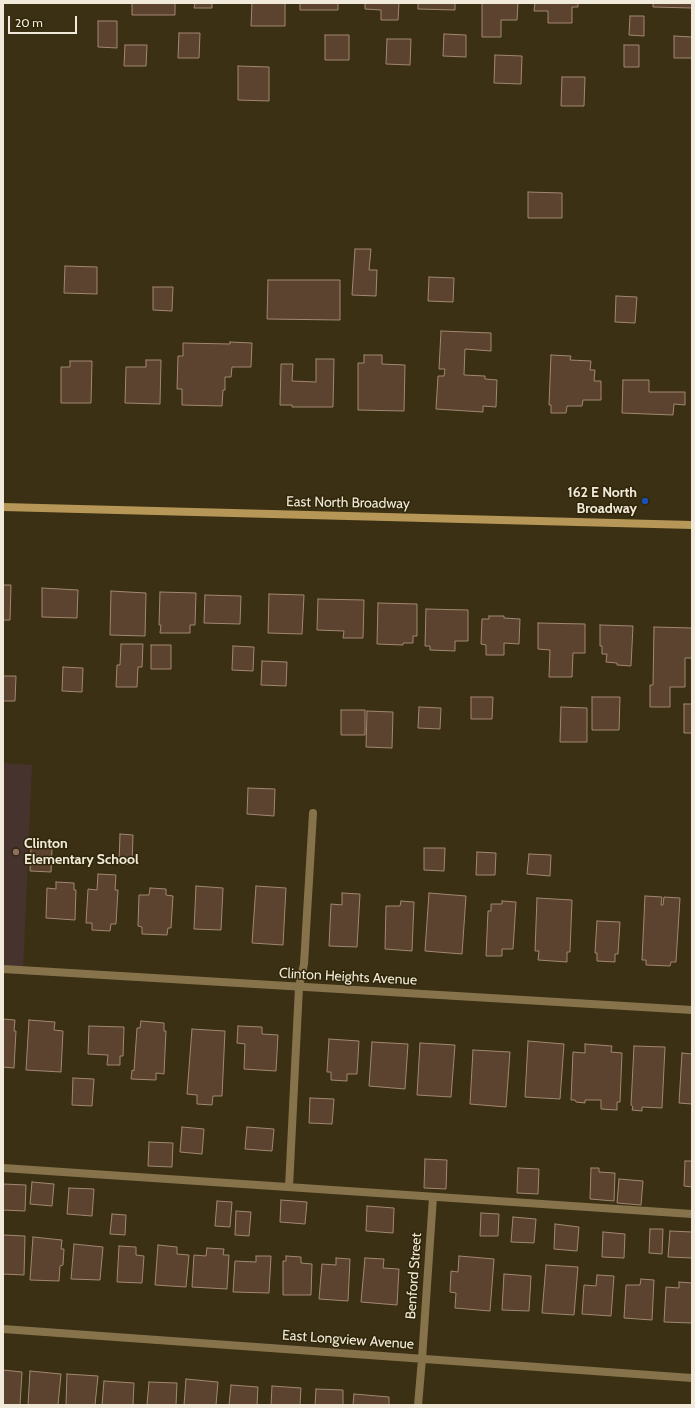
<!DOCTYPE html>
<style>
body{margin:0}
#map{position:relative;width:695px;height:1408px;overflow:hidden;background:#3b3014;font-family:Cabin,sans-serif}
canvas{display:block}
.frame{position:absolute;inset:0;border:4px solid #f1eada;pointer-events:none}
.scale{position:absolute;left:8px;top:16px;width:69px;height:18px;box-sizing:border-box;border:2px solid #f1eada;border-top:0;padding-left:5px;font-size:12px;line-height:14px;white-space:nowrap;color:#f1eada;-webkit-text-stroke:3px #302609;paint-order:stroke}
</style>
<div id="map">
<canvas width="695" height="1408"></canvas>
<div class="frame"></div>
<div class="scale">20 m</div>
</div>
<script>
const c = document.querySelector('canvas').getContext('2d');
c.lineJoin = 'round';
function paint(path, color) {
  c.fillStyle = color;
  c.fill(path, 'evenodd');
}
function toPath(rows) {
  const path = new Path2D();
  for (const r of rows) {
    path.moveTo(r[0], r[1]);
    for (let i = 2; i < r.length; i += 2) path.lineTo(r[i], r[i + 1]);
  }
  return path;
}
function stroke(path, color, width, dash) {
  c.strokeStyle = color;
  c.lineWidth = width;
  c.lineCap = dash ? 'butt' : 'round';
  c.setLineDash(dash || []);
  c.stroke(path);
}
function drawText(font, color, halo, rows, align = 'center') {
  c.font = font + ' Cabin,sans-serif';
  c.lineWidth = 3;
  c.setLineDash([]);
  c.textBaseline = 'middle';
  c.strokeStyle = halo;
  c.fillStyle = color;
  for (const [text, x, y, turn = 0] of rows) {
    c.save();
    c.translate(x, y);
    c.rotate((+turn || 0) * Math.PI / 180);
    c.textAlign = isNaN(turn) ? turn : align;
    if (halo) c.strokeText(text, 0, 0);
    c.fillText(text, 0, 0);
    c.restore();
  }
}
const education = toPath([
 [3,763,32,765,23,970,3,969]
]);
const building = toPath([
 [132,3,175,3,175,15,132,15,132,3],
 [195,3,212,3,212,8,194,8,195,3],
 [252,3,285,3,285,26,251,26,252,3],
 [300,3,338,3,338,10,300,10,300,3],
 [365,3,399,3,398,20,381,20,381,10,365,9,365,3],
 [418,3,455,3,455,10,418,9,418,3],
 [482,3,518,3,517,20,501,20,501,37,482,37,482,3],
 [535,3,578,3,578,7,572,7,572,23,548,23,548,11,534,11,535,3],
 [653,3,692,3,692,8,653,7,653,3],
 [630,16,644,16,644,36,629,35,630,16],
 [98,21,117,21,117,48,98,47,98,21],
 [179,33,200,33,199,58,178,58,179,33],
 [444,34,466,35,466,57,443,56,444,34],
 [325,35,349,35,349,60,325,60,325,35],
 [674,36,692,37,692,58,674,58,674,36],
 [387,39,411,39,410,65,386,64,387,39],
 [125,45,147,45,146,66,124,66,125,45],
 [624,45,639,45,639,67,624,67,624,45],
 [495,55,522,56,521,84,494,83,495,55],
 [238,66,269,67,269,101,238,100,238,66],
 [562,77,585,77,584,106,561,106,562,77],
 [528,192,562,193,562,218,528,218,528,192],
 [355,249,371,249,369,270,377,270,376,296,352,295,355,249],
 [65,266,97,267,97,294,64,293,65,266],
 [429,277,454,278,453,302,428,301,429,277],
 [268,280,340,280,340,320,267,319,268,280],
 [153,287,173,287,172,311,153,310,153,287],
 [616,296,637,297,635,323,615,322,616,296],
 [441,331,491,333,491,351,465,349,464,375,485,376,485,379,497,380,496,407,483,406,483,412,436,409,438,376,444,376,445,369,439,369,441,331],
 [230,342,252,343,251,367,232,367,231,377,225,377,225,390,223,390,222,406,182,405,182,389,177,389,178,356,183,356,183,343,230,344,230,342],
 [364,355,382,355,382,364,405,365,404,411,358,410,358,363,364,363,364,355],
 [551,355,571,356,570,360,591,361,590,370,595,370,594,381,601,381,601,400,583,400,582,406,567,406,566,413,551,413,551,405,549,405,551,355],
 [316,359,334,359,333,407,292,407,292,405,280,405,281,364,293,364,292,381,316,382,316,359],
 [146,360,161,360,160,404,125,403,126,367,146,367,146,360],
 [70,361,92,361,91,403,61,403,61,367,70,367,70,361],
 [623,380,649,380,649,392,685,392,685,405,674,404,673,415,622,413,623,380],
 [3,585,11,585,10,620,3,620,3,585],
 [42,588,78,590,77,618,42,617,42,588],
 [111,591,146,593,145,636,110,635,111,591],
 [160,592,196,593,195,625,190,625,190,633,160,633,161,625,159,625,160,592],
 [269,594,304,595,302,634,268,633,269,594],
 [205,595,241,596,240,624,204,623,205,595],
 [318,599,364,600,363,638,343,638,344,631,317,630,318,599],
 [378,603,417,604,417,636,413,636,413,643,403,643,403,645,377,644,378,603],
 [426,609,468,610,468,641,455,641,455,651,430,650,430,646,425,646,426,609],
 [489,616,504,616,504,618,520,619,519,644,504,643,504,655,486,655,486,645,481,644,482,619,489,619,489,616],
 [538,623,585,624,585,653,573,653,572,677,549,677,550,650,538,649,538,623],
 [600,625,633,626,631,666,617,665,617,663,606,662,607,654,602,654,602,646,600,646,600,625],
 [654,627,692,628,692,658,685,658,685,687,670,687,670,707,650,707,650,685,653,685,654,627],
 [121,644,143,644,142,667,138,667,137,687,116,687,117,665,120,665,121,644],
 [151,645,171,645,171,669,151,669,151,645],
 [233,646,254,647,253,671,232,670,233,646],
 [262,661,287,662,286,686,261,685,262,661],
 [63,667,83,668,82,692,62,691,63,667],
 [3,676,16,676,15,701,3,701,3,676],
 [471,697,493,697,492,719,471,719,471,697],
 [592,697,620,697,619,730,592,730,592,697],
 [684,704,692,704,692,733,684,733,684,704],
 [419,707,441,708,440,729,418,728,419,707],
 [561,707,587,708,587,742,560,742,561,707],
 [341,710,365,710,365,735,341,735,341,710],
 [367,711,393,712,392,748,366,747,367,711],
 [248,788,275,789,274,816,247,814,248,788],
 [120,834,133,835,132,864,119,864,120,834],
 [31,847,52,848,51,872,30,871,31,847],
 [424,848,445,848,444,871,424,870,424,848],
 [477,852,496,853,495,875,476,875,477,852],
 [529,854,551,855,550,876,527,874,529,854],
 [98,874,116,875,115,890,118,890,116,924,111,924,110,931,92,930,92,923,86,923,88,889,97,890,98,874],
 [56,882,74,883,74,890,76,890,75,920,46,918,47,888,56,889,56,882],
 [196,886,223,888,221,930,194,929,196,886],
 [256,886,286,888,283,945,252,943,256,886],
 [150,888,166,889,166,895,173,896,171,928,168,928,167,935,142,934,142,927,138,926,139,895,149,895,150,888],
 [342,893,360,894,357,947,329,946,331,904,342,905,342,893],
 [429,893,466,896,462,954,425,951,429,893],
 [645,896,662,897,661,905,663,905,664,897,680,898,676,962,671,962,670,966,646,965,646,960,642,960,645,896],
 [537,898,572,900,570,952,567,952,567,962,538,960,539,951,535,951,537,898],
 [401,901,414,902,412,951,385,949,386,906,400,906,401,901],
 [502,901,516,902,513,949,502,949,502,956,486,956,488,911,491,911,491,904,502,904,502,901],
 [597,921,620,922,618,954,615,954,615,962,597,961,597,953,595,953,597,921],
 [3,1019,15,1020,14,1031,16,1031,14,1068,3,1067,3,1019],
 [29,1020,55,1022,54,1030,63,1031,61,1072,26,1070,29,1020],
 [141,1021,164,1023,164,1031,166,1031,164,1074,156,1073,156,1080,131,1079,132,1070,134,1071,137,1028,140,1028,141,1021],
 [89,1026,124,1027,123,1056,120,1056,120,1065,107,1065,108,1055,88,1054,89,1026],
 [238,1026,262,1027,262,1034,278,1035,276,1071,244,1069,245,1044,237,1043,238,1026],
 [192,1029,225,1031,222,1096,213,1096,212,1105,197,1104,197,1095,187,1094,192,1029],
 [329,1039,359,1041,357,1074,347,1074,347,1081,331,1080,331,1072,327,1072,329,1039],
 [528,1041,564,1044,560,1099,525,1097,528,1041],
 [372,1042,408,1044,405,1089,369,1086,372,1042],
 [420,1043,455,1045,451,1097,417,1095,420,1043],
 [585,1044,612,1046,611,1052,622,1053,620,1102,617,1102,617,1110,601,1109,601,1100,585,1100,585,1103,576,1102,575,1100,571,1100,573,1052,585,1053,585,1044],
 [634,1046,665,1047,662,1108,642,1107,642,1111,632,1110,633,1107,631,1105,634,1046],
 [473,1050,510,1052,506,1107,470,1104,473,1050],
 [682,1053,692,1054,692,1104,679,1103,682,1053],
 [73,1078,94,1079,92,1106,72,1105,73,1078],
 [310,1098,334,1099,332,1124,309,1123,310,1098],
 [182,1127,204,1129,202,1154,180,1152,182,1127],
 [247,1127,274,1129,272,1151,245,1149,247,1127],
 [149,1142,173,1143,172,1167,148,1166,149,1142],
 [425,1159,447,1160,446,1189,424,1188,425,1159],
 [685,1161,692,1161,692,1187,684,1186,685,1161],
 [518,1168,539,1169,538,1194,517,1193,518,1168],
 [591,1168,599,1168,599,1172,615,1173,614,1201,590,1199,591,1168],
 [619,1179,643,1181,641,1205,617,1203,619,1179],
 [32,1182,54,1184,52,1206,30,1204,32,1182],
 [3,1184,26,1185,25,1211,3,1210,3,1184],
 [69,1188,94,1189,92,1216,67,1214,69,1188],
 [281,1200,307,1202,305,1224,280,1222,281,1200],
 [217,1201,232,1202,230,1227,215,1226,217,1201],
 [367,1206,394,1208,393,1233,366,1231,367,1206],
 [236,1211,251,1212,249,1236,235,1235,236,1211],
 [481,1213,499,1214,498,1236,480,1236,481,1213],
 [112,1214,126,1215,125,1235,110,1234,112,1214],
 [513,1217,536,1219,534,1243,511,1242,513,1217],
 [555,1224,579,1227,577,1251,554,1249,555,1224],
 [650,1229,663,1229,662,1254,649,1253,650,1229],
 [670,1231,692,1232,692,1258,668,1257,670,1231],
 [603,1232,625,1234,624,1258,602,1257,603,1232],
 [3,1235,25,1236,24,1275,3,1274,3,1235],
 [33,1237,62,1240,61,1249,64,1249,63,1265,60,1266,59,1281,30,1280,33,1237],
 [74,1244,103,1247,100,1280,71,1279,74,1244],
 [158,1245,177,1247,177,1254,189,1255,186,1287,155,1285,158,1245],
 [119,1246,136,1247,136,1255,144,1256,142,1283,117,1282,119,1246],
 [207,1248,224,1249,223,1255,229,1255,227,1289,192,1287,194,1255,206,1256,207,1248],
 [256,1256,271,1256,269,1293,233,1292,235,1261,256,1262,256,1256],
 [286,1256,301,1257,301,1263,312,1264,311,1295,283,1295,283,1261,286,1261,286,1256],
 [459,1256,494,1259,490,1311,455,1308,456,1293,450,1292,451,1271,458,1272,459,1256],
 [336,1258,350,1259,348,1301,319,1299,322,1264,336,1265,336,1258],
 [365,1258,384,1259,383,1268,399,1269,397,1305,361,1302,365,1258],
 [546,1265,578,1267,574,1315,542,1313,546,1265],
 [504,1274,531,1276,529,1311,502,1310,504,1274],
 [597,1275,614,1276,611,1316,582,1314,584,1285,596,1286,597,1275],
 [641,1279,654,1280,652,1320,624,1318,626,1285,640,1285,641,1279],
 [679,1282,692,1283,692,1323,664,1322,666,1287,679,1288,679,1282],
 [3,1370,22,1372,20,1405,3,1405,3,1370],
 [30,1371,61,1374,58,1405,28,1405,30,1371],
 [67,1374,98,1376,95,1405,66,1405,67,1374],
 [186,1379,218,1382,216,1405,184,1405,186,1379],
 [104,1381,134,1383,133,1405,102,1405,104,1381],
 [149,1382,177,1383,176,1405,147,1405,149,1382],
 [231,1385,258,1387,257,1405,229,1405,231,1385],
 [272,1386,301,1388,300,1405,271,1405,272,1386],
 [316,1389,343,1390,343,1405,315,1405,316,1389],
 [354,1394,389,1397,389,1405,353,1405,354,1394]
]);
const lane = toPath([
 [3,1168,692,1214],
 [289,1187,299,987,304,964,313,813],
 [422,1359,433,1197]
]);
const street = toPath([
 [3,969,692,1010],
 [3,1329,692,1378],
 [418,1405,422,1359]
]);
const secondary = toPath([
 [3,507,692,525]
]);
const markers = [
 [645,501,4,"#1a4fb4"],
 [16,852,4,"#8d6e63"]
];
const poiNames = [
 ["162 E North",637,493],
 ["Broadway",637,509],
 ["Clinton",24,844,"left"],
 ["Elementary School",24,860,"left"]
];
const streetNames = [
 ["East North Broadway",348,503,1],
 ["Clinton Heights Avenue",348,977,3],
 ["Benford Street",414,1276,-86],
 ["East Longview Avenue",348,1340,4]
];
paint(education, '#47332e');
paint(building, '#5b432f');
stroke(building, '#a28771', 1);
stroke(lane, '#86734c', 8);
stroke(street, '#86734c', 8);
stroke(secondary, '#b69757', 8);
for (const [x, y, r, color] of markers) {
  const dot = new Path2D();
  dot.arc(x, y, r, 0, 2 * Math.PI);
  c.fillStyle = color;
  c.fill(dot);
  stroke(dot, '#302609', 1.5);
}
drawText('bold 14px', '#f1eada', '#302609', poiNames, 'right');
drawText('14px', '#f1eada', '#302609', streetNames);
</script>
